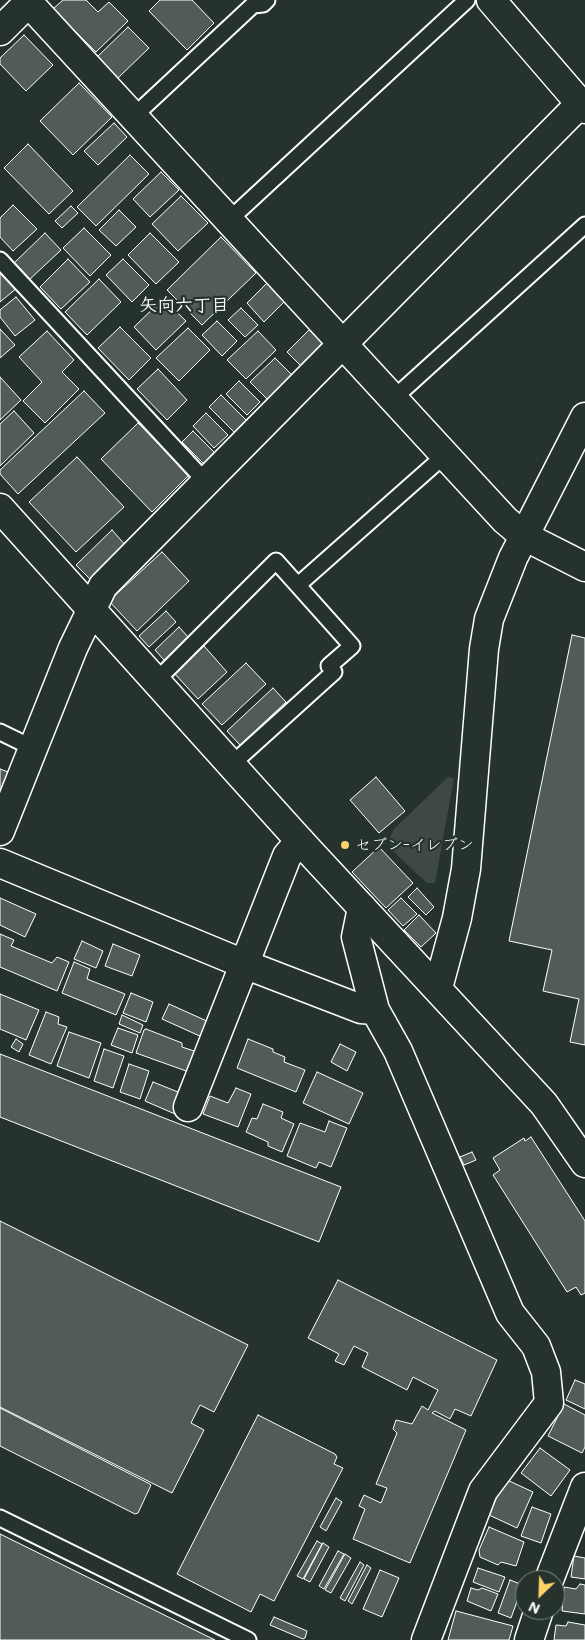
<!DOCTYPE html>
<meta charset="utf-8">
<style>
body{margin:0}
#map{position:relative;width:585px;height:1640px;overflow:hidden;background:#26332d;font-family:Mali,sans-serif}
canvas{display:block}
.north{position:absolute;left:515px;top:1570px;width:50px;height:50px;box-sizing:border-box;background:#26332d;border:1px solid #7d8581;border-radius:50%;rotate:204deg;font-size:14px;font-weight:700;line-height:20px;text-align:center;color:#fff}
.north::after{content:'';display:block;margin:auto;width:18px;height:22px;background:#ffd166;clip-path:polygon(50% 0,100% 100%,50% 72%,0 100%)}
</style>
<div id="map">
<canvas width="585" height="1640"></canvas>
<div class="north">N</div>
</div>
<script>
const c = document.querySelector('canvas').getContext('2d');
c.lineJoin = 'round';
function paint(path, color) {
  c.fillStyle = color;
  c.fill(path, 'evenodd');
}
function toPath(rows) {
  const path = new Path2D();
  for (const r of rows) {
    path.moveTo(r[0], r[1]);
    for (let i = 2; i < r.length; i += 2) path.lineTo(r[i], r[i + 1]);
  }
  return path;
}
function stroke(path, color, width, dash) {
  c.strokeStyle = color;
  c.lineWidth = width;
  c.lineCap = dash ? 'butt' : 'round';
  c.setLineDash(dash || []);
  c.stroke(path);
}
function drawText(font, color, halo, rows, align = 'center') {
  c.font = font + ' Mali,"Klee One",sans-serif';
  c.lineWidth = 4.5;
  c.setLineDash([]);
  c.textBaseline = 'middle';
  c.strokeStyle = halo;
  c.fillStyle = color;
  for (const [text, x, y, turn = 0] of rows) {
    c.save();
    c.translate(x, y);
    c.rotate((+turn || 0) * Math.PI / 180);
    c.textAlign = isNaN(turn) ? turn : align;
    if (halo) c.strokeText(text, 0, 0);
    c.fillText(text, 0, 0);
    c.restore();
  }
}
const green = toPath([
 [448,777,454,778,435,883,427,883,392,850,389,839,394,829]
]);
const building = toPath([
 [63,0,86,0,98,12,109,2,128,21,96,52,53,9,63,0],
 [160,0,192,0,214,23,187,50,149,11,160,0],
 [128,27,149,48,118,78,97,57,128,27],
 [24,35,53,65,26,91,0,64,0,58,24,35],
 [79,83,112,117,73,155,40,121,79,83],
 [114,123,127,137,98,165,84,151,114,123],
 [28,144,73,191,49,214,4,168,28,144],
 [130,155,149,174,96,226,77,207,130,155],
 [161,172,179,190,150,217,133,199,161,172],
 [181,196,208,223,178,251,152,224,181,196],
 [13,205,37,229,13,251,0,237,0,218,13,205],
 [71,206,78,213,62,228,55,221,71,206],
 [119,210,136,227,116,246,99,230,119,210],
 [84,228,111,255,90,276,63,248,84,228],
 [45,233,61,250,29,280,13,264,45,233],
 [150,233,179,262,156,284,128,255,150,233],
 [221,237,256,273,202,325,167,290,221,237],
 [68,259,90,282,61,309,40,287,68,259],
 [123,259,149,285,132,302,106,275,123,259],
 [0,269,17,288,0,302,0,269],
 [99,279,121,302,87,335,65,312,99,279],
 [267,283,285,301,264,322,247,303,267,283],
 [16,297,35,320,15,336,0,317,0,310,16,297],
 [163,299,186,321,156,350,134,327,163,299],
 [241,308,258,325,245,337,228,320,241,308],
 [217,321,237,341,222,356,202,335,217,321],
 [120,327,151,358,129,380,98,348,120,327],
 [188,328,210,350,179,381,156,358,188,328],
 [0,329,15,345,0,358,0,329],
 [310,329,328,348,305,370,287,352,310,329],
 [47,331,74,360,62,372,79,389,45,423,23,401,42,382,19,357,47,331],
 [258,331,276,350,246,379,227,360,258,331],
 [275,358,297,380,272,404,250,382,275,358],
 [158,369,187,400,167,420,137,389,158,369],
 [0,377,21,400,0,420,0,377],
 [239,381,260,402,247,415,226,394,239,381],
 [84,391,105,413,18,494,0,474,0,470,84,391],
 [221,395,246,420,234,432,209,407,221,395],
 [14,411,34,433,0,466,0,424,14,411],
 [206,413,228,435,214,448,193,426,206,413],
 [138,423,189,475,152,512,101,459,138,423],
 [193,431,220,458,209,469,182,442,193,431],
 [77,457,124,507,76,552,29,502,77,457],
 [112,530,127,547,91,580,76,565,112,530],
 [162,552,189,581,137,631,109,601,162,552],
 [166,611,176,622,149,647,139,636,166,611],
 [179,627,189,638,165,661,155,650,179,627],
 [572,635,585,638,585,1045,570,1042,579,999,543,991,552,950,509,941,572,635],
 [204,646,227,672,198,699,174,673,204,646],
 [246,663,266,684,222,725,202,704,246,663],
 [273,688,286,702,240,745,227,731,273,688],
 [0,769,8,772,0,794,0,769],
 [376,777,405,811,379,833,350,800,376,777],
 [379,847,413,883,386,908,352,872,379,847],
 [417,888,434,907,426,915,408,897,417,888],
 [0,898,36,914,25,937,0,925,0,898],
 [401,898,417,914,403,926,388,910,401,898],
 [419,915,436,933,421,947,404,930,419,915],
 [0,934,14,940,11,946,52,963,57,957,69,962,57,991,0,967,0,934],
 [82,941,103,951,96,968,74,959,82,941],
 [113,944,140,955,132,976,105,966,113,944],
 [74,962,90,969,87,979,125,994,116,1015,62,993,74,962],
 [131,993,153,1002,146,1022,123,1013,131,993],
 [0,994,39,1010,26,1040,0,1029,0,994],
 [169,1004,209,1022,202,1037,162,1019,169,1004],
 [46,1012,59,1017,58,1024,67,1027,51,1064,29,1055,46,1012],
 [122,1015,143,1025,140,1033,119,1024,122,1015],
 [118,1028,138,1035,132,1053,111,1045,118,1028],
 [146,1029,182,1043,182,1047,197,1052,189,1072,136,1053,144,1030,146,1029],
 [69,1032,101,1043,89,1078,57,1066,69,1032],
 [16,1039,23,1044,19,1052,11,1047,16,1039],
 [248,1039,273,1049,273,1052,285,1057,284,1062,305,1070,296,1092,237,1068,248,1039],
 [340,1044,356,1052,347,1071,331,1062,340,1044],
 [104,1049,124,1056,113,1088,94,1081,104,1049],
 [0,1054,341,1187,319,1242,0,1117,0,1054],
 [129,1064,149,1071,140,1099,120,1092,129,1064],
 [317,1072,363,1093,349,1124,303,1103,317,1072],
 [153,1082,183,1094,175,1114,145,1101,153,1082],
 [236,1088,251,1094,238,1127,203,1114,210,1096,228,1103,236,1088],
 [263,1104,283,1112,281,1118,294,1124,282,1152,268,1146,268,1142,246,1132,252,1118,257,1119,263,1104],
 [329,1121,347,1128,331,1167,319,1162,316,1168,287,1156,300,1123,325,1132,329,1121],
 [531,1137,585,1221,585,1293,581,1295,576,1287,567,1292,493,1175,500,1170,493,1158,524,1138,525,1141,531,1137],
 [472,1152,476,1160,464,1165,460,1157,472,1152],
 [0,1221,248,1345,214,1412,200,1405,191,1423,204,1430,172,1493,0,1407,0,1221],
 [338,1280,497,1360,471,1416,455,1409,450,1419,435,1411,432,1413,466,1430,410,1563,353,1539,365,1509,359,1506,364,1495,381,1503,387,1488,376,1484,397,1433,393,1429,396,1420,412,1424,422,1406,428,1410,438,1390,413,1377,407,1390,362,1367,368,1353,354,1346,344,1365,335,1361,339,1354,308,1338,338,1280],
 [575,1380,585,1384,585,1409,566,1400,575,1380],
 [564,1404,585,1415,585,1447,582,1453,548,1436,564,1404],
 [0,1408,148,1483,151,1485,138,1513,135,1514,0,1446,0,1408],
 [258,1415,335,1454,337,1457,334,1464,343,1468,274,1601,260,1594,251,1612,177,1574,258,1415],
 [540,1448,570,1470,551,1496,521,1473,540,1448],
 [505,1479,533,1492,517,1528,489,1515,505,1479],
 [336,1498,342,1502,326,1531,320,1527,336,1498],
 [532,1507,551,1514,541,1543,521,1536,532,1507],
 [489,1527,524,1542,516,1566,501,1562,498,1565,480,1557,479,1550,489,1527],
 [0,1534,215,1640,0,1640,0,1534],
 [317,1541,322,1544,303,1579,297,1576,317,1541],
 [323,1543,329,1547,310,1582,304,1579,323,1543],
 [338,1551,344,1554,324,1589,319,1586,338,1551],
 [345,1554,351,1558,331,1593,325,1590,345,1554],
 [574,1556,585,1558,585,1579,571,1577,574,1556],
 [360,1562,364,1565,345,1601,340,1598,360,1562],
 [367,1565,371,1568,352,1604,348,1601,367,1565],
 [478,1568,505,1577,499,1592,473,1582,478,1568],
 [380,1570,399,1578,382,1617,363,1609,380,1570],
 [510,1580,523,1585,511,1618,498,1613,510,1580],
 [580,1584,585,1585,585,1614,562,1611,564,1587,576,1589,580,1584],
 [471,1588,478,1590,482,1588,498,1594,491,1611,467,1601,471,1588],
 [456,1611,513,1626,509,1640,448,1640,456,1611],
 [274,1617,307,1631,305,1638,303,1639,270,1625,274,1617],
 [568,1622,585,1625,585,1640,554,1640,556,1625,566,1626,568,1622]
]);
const service = toPath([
 [133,117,253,5,263,4,267,0],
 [229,220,467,0],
 [0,260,206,482],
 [393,399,585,225],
 [298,585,445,455],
 [156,681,276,561,352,646,329,666,334,672,231,765],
 [0,732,33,748],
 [0,1518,248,1640]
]);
const minor = toPath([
 [26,0,445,455,505,520,524,536],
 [0,31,31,0],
 [0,831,73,648,103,586,580,104],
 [0,863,244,964,361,1009,375,1010],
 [362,908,356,937,375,1010,398,1051,510,1313,536,1346,546,1372,549,1403,483,1491,426,1640],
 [188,1107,287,856,300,841],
 [549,1580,585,1487],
 [529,1640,539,1610]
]);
const tertiary = toPath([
 [491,0,585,109],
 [0,508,300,841,544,1104,585,1163],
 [524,536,585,567],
 [438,988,457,918,466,869,484,649,489,619,513,558,585,417]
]);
const markers = [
 [345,845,5,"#ffd166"]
];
const poiNames = [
 ["セブン-イレブン",355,845]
];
const neighbourhoodNames = [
 ["矢向六丁目",184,305]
];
paint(green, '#3e4944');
paint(building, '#515c57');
stroke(building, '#fff', 1);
stroke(service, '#fff', 19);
stroke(minor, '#fff', 31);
stroke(tertiary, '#fff', 31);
stroke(service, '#26332d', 15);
stroke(minor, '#26332d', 28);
stroke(tertiary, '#26332d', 28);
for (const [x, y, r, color] of markers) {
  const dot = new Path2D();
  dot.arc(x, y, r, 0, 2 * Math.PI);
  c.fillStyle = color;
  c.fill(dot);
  stroke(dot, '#26332d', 2);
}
drawText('16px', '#fff', '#26332d', poiNames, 'left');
drawText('bold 18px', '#fff', '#26332d', neighbourhoodNames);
</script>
